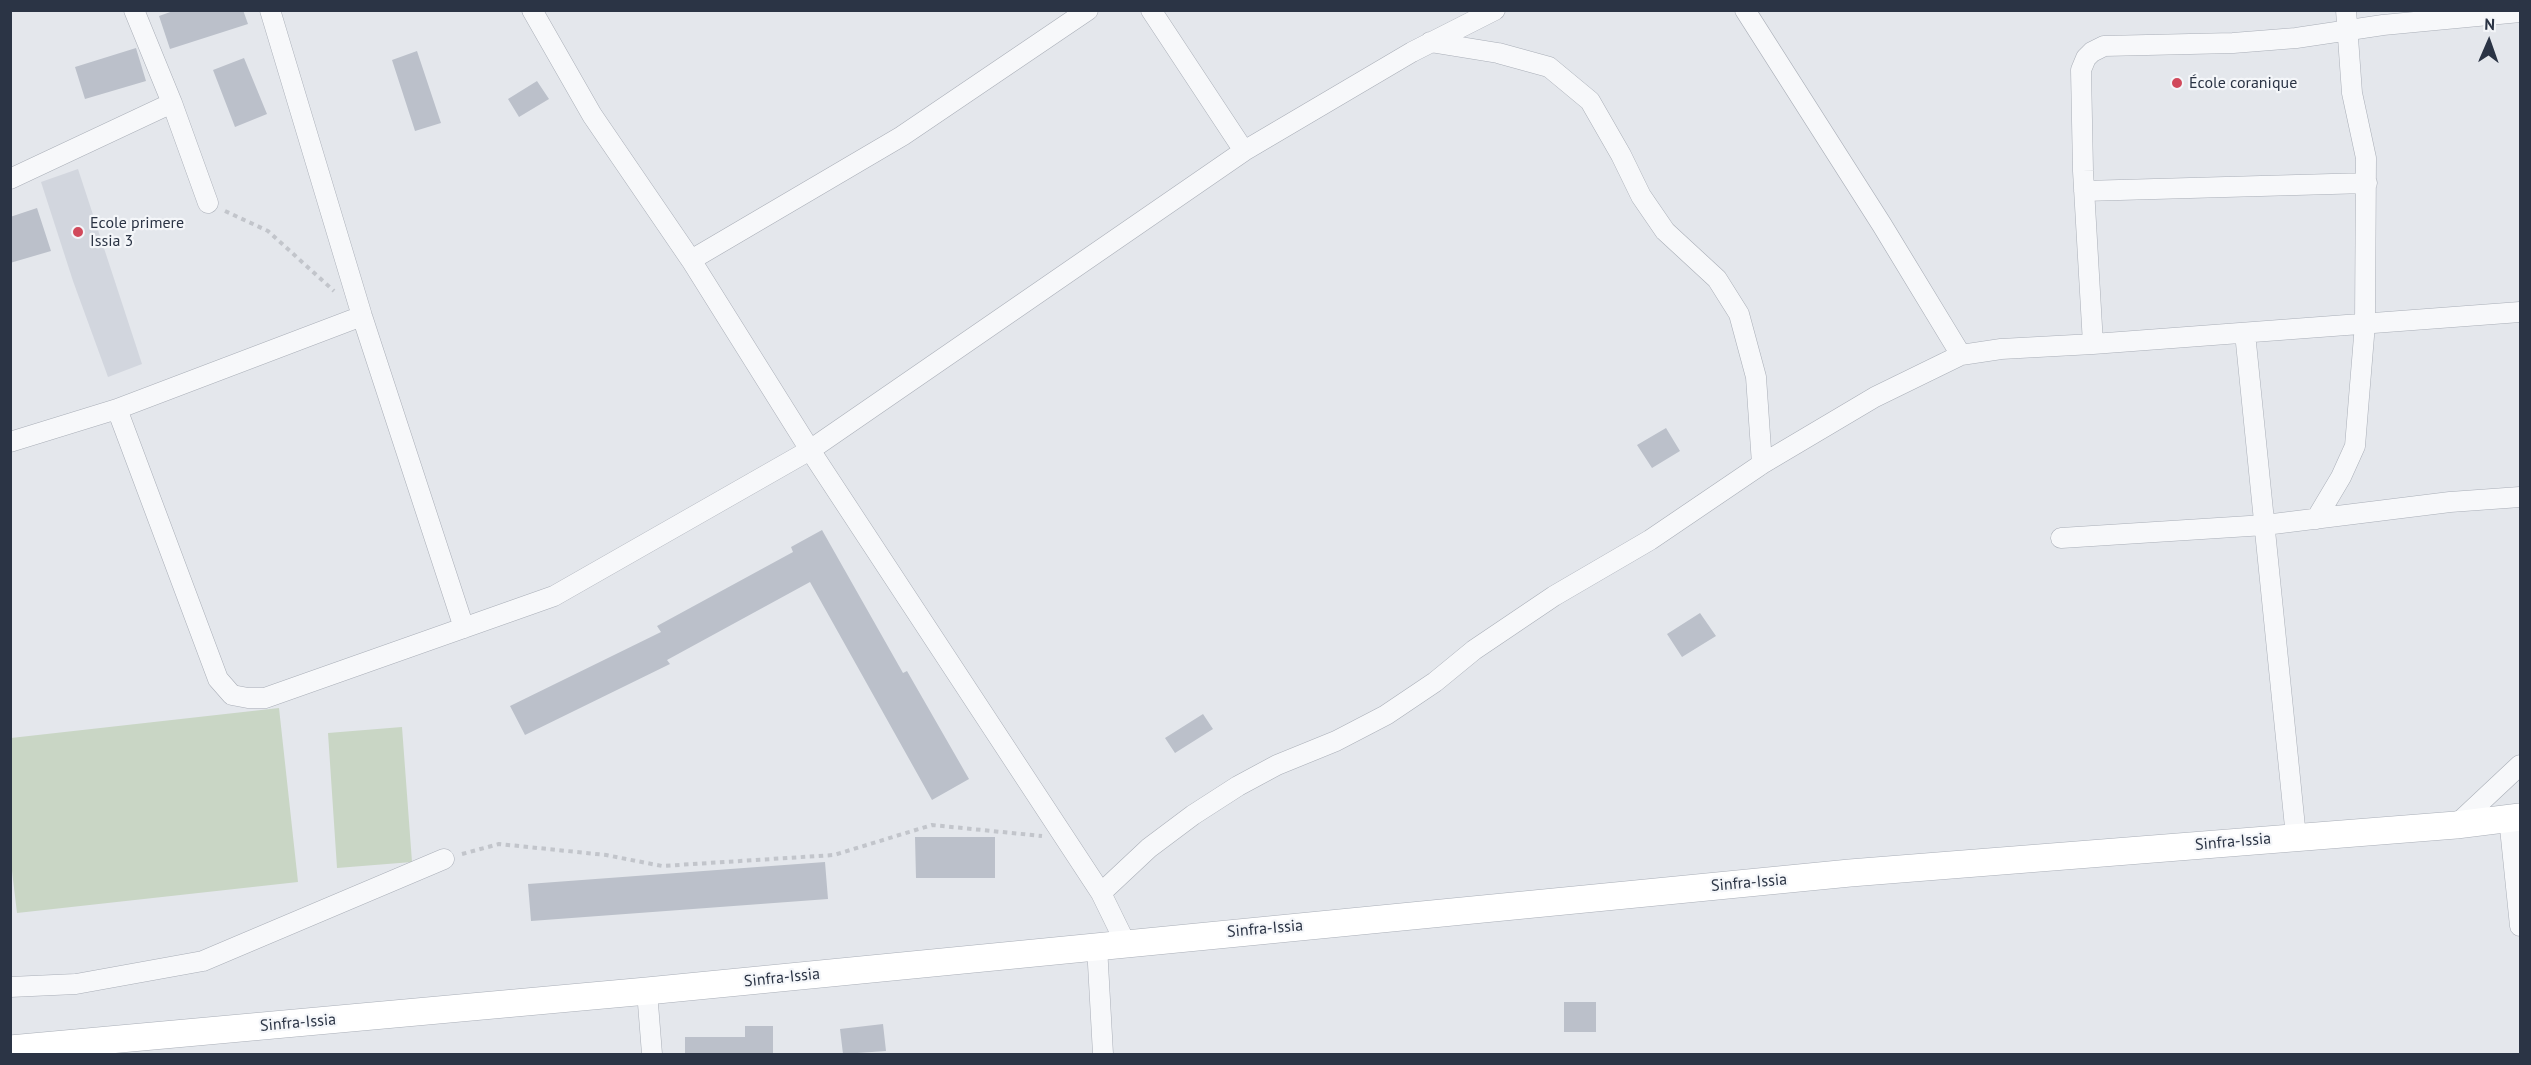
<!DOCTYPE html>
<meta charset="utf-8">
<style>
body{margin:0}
#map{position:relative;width:2531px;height:1065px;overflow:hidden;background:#e4e7ec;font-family:"PT Sans",sans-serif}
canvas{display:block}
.frame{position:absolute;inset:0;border:12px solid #2b3445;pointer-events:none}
.north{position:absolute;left:2459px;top:12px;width:60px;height:60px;-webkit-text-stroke:4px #f4f6f9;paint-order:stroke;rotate:2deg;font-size:16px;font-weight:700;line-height:24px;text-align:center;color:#2b3445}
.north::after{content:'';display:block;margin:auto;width:21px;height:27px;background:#2b3445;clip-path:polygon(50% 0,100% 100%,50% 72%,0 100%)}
</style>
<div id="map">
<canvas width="2531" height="1065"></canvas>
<div class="frame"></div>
<div class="north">N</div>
</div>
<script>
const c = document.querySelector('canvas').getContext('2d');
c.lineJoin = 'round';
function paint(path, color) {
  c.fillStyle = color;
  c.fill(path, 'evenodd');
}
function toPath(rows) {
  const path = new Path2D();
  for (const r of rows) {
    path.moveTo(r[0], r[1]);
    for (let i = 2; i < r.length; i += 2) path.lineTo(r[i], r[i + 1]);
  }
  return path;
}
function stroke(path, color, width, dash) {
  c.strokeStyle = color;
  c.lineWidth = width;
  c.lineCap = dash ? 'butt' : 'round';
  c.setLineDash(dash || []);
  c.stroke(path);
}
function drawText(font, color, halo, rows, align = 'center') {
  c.font = font + ' "PT Sans",sans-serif';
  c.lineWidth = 4.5;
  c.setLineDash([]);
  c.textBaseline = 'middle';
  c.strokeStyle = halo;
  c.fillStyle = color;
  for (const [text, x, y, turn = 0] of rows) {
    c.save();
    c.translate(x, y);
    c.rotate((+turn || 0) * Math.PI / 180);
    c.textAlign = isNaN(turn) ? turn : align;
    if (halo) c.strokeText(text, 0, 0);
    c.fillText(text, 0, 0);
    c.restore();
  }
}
const built = toPath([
 [78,169,142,364,108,377,73,281,41,182]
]);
const green = toPath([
 [279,708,298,882,17,913,10,854,11,738],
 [402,727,412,862,337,868,328,733]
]);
const building = toPath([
 [176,10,243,10,248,24,170,49,159,16],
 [136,48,146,81,85,99,75,67],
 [417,51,441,123,415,131,392,60],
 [244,58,267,114,235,127,213,70],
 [537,81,549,99,519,117,508,99],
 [37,208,51,251,10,263,10,217],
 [1666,428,1680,451,1652,468,1637,445],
 [822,530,903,673,907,671,969,779,932,800,810,582,667,660,670,664,525,735,510,706,661,632,657,626,793,552,791,547],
 [1700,613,1716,636,1682,657,1667,634],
 [1203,714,1213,729,1175,753,1165,738],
 [915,837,995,837,995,878,916,878],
 [825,862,828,899,531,921,528,884],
 [1564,1002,1596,1002,1596,1032,1564,1032],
 [883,1024,886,1051,843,1054,840,1029],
 [745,1026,773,1026,773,1054,685,1054,685,1037,745,1037]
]);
const path = toPath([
 [225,211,268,231,334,291],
 [462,854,499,844,606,855,662,866,834,855,932,825,1042,836]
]);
const minor = toPath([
 [134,10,172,103,208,203],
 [270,10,362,316,464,628],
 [532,10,592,115,691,260,810,450,1101,893,1125,942],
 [1151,10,1244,151],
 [1745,10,1882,225,1961,355],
 [1430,42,1498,53,1549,67,1590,101,1621,155,1641,196,1665,231,1717,279,1739,314,1756,377,1762,464],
 [10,179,172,103],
 [2084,191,2367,183],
 [691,260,902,136,1088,10],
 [2245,333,2296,837],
 [2093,344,2083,171,2081,70,2086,58,2092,52,2104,46,2233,43,2296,38,2383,25,2520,12],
 [117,409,362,316],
 [10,442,117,409,218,679,232,695,248,698,265,698,554,596,810,450,1244,151,1412,52,1495,10],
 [2316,519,2341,477,2355,446,2365,324,2366,158,2352,93,2346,10],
 [2061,538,2265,525,2450,502,2520,497],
 [2509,818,2520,926],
 [2456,825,2520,765],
 [1101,893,1149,848,1193,815,1238,786,1277,765,1336,741,1386,715,1435,682,1474,650,1554,596,1650,540,1762,464,1875,397,1961,355,2001,349,2093,344,2520,312],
 [1097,946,1103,1054],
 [10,987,76,984,203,961,444,859],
 [647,991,652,1054]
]);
const secondary = toPath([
 [10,1049,647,991,1850,873,2456,825,2520,817]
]);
const markers = [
 [2177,83,6,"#d1495b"],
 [78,232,6,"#d1495b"]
];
const poiNames = [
 ["École coranique",2189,83],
 ["Ecole primere",90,223],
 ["Issia 3",90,241]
];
const streetNames = [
 ["Sinfra-Issia",2233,842,-5],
 ["Sinfra-Issia",1749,883,-5],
 ["Sinfra-Issia",1265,929,-5],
 ["Sinfra-Issia",782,978,-6],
 ["Sinfra-Issia",298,1023,-5]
];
paint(built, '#d2d6de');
paint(green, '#c9d6c5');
paint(building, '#bbc0ca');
stroke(minor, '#a9aeb7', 21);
stroke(secondary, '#a9aeb7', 28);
stroke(path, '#c2c5cb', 4, [4.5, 4.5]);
stroke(minor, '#f7f8fa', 20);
stroke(secondary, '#fff', 27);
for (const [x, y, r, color] of markers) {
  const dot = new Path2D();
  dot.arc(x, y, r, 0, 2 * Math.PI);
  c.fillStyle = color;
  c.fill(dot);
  stroke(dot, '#f4f6f9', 2);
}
drawText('16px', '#2b3445', '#f4f6f9', poiNames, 'left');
drawText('16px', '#2b3445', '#f4f6f9', streetNames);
</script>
